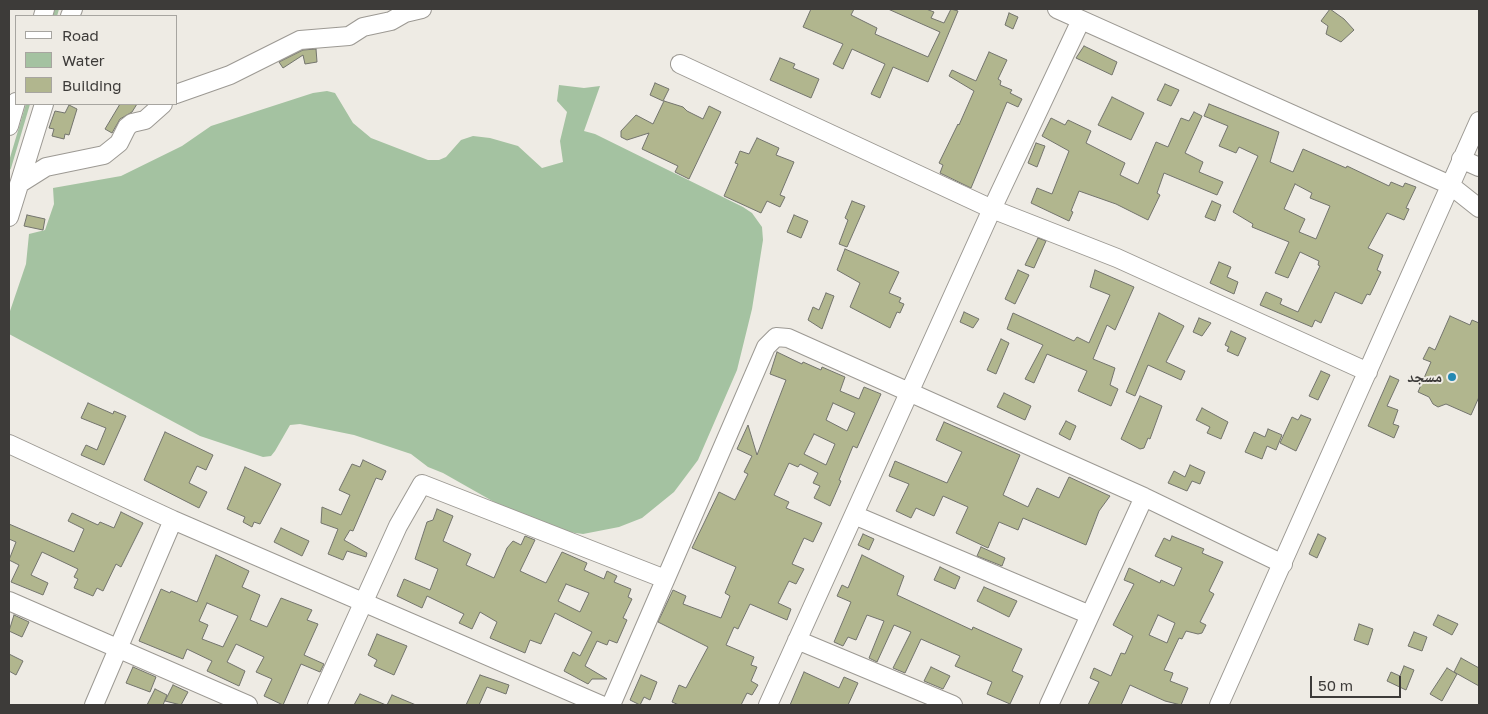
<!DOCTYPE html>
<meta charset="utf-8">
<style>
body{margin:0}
#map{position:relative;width:1488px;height:714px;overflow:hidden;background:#eeebe4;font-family:"Golos Text",sans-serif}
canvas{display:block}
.frame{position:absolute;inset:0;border:10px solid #3d3b39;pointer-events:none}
.legend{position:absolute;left:15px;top:15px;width:162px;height:90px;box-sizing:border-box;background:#eeebe4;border:1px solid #a7a5a0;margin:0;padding:6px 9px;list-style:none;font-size:15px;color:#3d3b39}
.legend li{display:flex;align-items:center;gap:10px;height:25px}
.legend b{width:25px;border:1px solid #a7a5a0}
.scale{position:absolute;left:1310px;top:676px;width:91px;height:22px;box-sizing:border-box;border:2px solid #3d3b39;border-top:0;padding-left:6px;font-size:15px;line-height:18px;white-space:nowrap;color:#3d3b39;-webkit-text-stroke:4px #eeebe4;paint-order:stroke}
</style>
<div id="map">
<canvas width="1488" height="714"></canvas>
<div class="frame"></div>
<ul class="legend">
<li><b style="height:6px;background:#fff"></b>Road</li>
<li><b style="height:14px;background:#a4c2a1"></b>Water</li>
<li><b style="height:14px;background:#b1b68e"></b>Building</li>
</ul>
<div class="scale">50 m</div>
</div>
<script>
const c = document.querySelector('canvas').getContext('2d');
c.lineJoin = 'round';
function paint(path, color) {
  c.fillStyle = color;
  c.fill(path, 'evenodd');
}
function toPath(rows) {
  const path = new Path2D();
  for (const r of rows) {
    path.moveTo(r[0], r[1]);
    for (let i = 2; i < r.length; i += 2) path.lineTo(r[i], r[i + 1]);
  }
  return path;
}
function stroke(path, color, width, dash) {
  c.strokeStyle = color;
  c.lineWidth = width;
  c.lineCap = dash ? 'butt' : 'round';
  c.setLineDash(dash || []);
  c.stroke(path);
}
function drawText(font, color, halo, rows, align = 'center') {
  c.font = font + ' "Golos Text","Noto Naskh Arabic",sans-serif';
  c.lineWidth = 4;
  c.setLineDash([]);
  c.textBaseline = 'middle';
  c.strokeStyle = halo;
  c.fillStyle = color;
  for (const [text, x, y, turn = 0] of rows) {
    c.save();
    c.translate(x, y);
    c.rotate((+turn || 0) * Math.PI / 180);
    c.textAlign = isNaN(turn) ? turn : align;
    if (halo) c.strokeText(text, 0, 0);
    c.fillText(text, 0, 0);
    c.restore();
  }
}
const water = toPath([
 [559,85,584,88,600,86,584,131,595,134,743,207,752,213,762,227,763,240,752,309,737,370,698,460,674,492,642,518,619,527,583,534,561,531,503,507,443,473,428,467,411,454,354,435,300,424,290,425,275,451,271,456,263,457,200,436,9,334,9,314,26,264,29,234,45,230,54,204,53,188,121,176,182,146,211,126,313,93,327,91,335,93,353,123,371,138,428,160,439,160,446,157,461,140,473,136,490,138,518,146,542,168,563,162,560,141,567,112,557,101]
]);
const stream = toPath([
 [55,16,57,9],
 [9,168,28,104]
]);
const building = toPath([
 [811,9,854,9,851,15,877,28,875,34,928,57,940,32,888,9,926,9,934,12,931,18,944,23,951,9,958,11,928,82,893,67,880,98,871,94,885,64,852,49,843,69,833,64,843,44,803,27,811,9],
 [1330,9,1344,19,1354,30,1341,42,1326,34,1328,26,1321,21,1330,9],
 [1009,13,1018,17,1013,29,1005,25,1009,13],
 [1084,46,1117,62,1112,75,1076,58,1084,46],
 [316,49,317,62,305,64,303,55,283,68,279,62,303,50,316,49],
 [989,52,1007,60,998,79,1001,81,1000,85,1012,90,1010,93,1022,99,1018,107,1007,102,971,188,940,173,943,165,939,163,958,124,959,125,974,91,949,76,952,70,976,81,989,52],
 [780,58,795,64,793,68,819,79,811,98,770,80,780,58],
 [655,83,669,89,663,101,650,95,655,83],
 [1165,84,1179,90,1171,106,1157,100,1165,84],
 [1112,97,1144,113,1131,140,1098,125,1112,97],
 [664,101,683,107,687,111,703,119,709,106,721,112,689,179,675,172,678,166,642,149,649,133,627,140,621,137,621,131,636,115,653,124,664,101],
 [120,104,137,104,132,112,120,119,112,133,105,129,120,104],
 [1209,104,1279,132,1270,162,1293,172,1303,149,1346,168,1347,166,1389,186,1391,182,1403,187,1405,183,1416,187,1406,208,1409,209,1404,220,1387,213,1368,248,1383,255,1377,270,1381,272,1370,295,1367,294,1362,304,1335,292,1321,323,1315,320,1312,327,1260,305,1266,292,1282,299,1280,304,1298,312,1320,266,1318,265,1319,261,1300,252,1288,278,1275,273,1289,242,1252,227,1253,224,1233,212,1258,156,1239,147,1236,153,1219,146,1228,126,1204,116,1209,104],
 [1295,184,1312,193,1310,198,1330,206,1316,239,1299,232,1305,219,1284,209,1295,184],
 [69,105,77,109,69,135,65,134,64,139,52,136,54,129,49,128,55,111,65,113,69,105],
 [1194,112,1202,116,1185,153,1203,162,1199,172,1223,182,1217,195,1164,173,1157,193,1160,195,1148,220,1116,204,1079,191,1071,211,1073,212,1069,221,1031,203,1037,188,1052,194,1069,151,1042,136,1051,118,1065,125,1068,120,1091,131,1086,143,1125,163,1120,175,1138,184,1156,142,1168,147,1181,118,1189,121,1194,112],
 [757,138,779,148,776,155,794,162,780,195,785,197,780,207,767,201,761,213,724,196,738,164,735,163,740,151,749,154,757,138],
 [1036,143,1045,146,1037,167,1028,163,1036,143],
 [852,201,865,206,847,247,839,244,848,220,845,218,852,201],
 [1212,201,1221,205,1215,221,1205,217,1212,201],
 [27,215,45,219,43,230,24,226,27,215],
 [794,215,808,221,801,238,787,232,794,215],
 [1038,238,1046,241,1034,268,1025,265,1038,238],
 [845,249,899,272,889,293,901,298,899,302,904,304,900,313,897,312,890,328,850,307,860,283,837,270,845,249],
 [1219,262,1231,267,1227,277,1238,282,1234,294,1210,283,1219,262],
 [1018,270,1029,275,1015,304,1005,299,1018,270],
 [1095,270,1134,287,1115,330,1107,325,1093,359,1115,368,1110,385,1118,389,1111,406,1078,391,1087,371,1047,354,1034,383,1025,379,1043,345,1007,329,1013,313,1074,341,1077,337,1089,343,1110,295,1090,287,1095,270],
 [826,293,834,296,822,329,808,320,813,307,819,310,826,293],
 [964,312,979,319,973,328,960,322,964,312],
 [1159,313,1184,326,1166,362,1185,371,1181,380,1148,365,1135,396,1126,392,1159,313],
 [1450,316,1470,325,1472,320,1479,323,1479,397,1471,415,1446,404,1438,407,1433,404,1429,397,1418,392,1431,362,1423,359,1429,347,1435,350,1450,316],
 [1199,318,1211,323,1202,336,1193,332,1199,318],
 [1231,331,1246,338,1238,356,1227,351,1229,347,1225,345,1231,331],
 [1001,339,1009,343,996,374,987,370,1001,339],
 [777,352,802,364,803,362,821,370,822,367,845,377,840,391,859,399,864,387,881,394,857,448,853,446,839,480,841,481,830,506,814,498,820,486,813,483,818,473,800,464,798,467,789,463,774,495,789,502,786,508,822,523,813,542,804,538,792,564,804,569,796,584,789,581,778,603,791,609,787,620,750,604,738,629,734,627,726,645,754,657,751,665,757,667,751,681,758,685,752,695,747,693,741,705,679,705,672,702,679,685,686,688,708,647,658,622,673,590,686,596,683,604,721,618,730,596,725,593,736,567,692,548,719,492,735,500,748,474,744,472,752,456,737,449,748,425,757,455,786,380,770,374,777,352],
 [833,403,855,413,847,431,826,420,833,403],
 [814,434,835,444,826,465,804,454,814,434],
 [1321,371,1330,375,1318,400,1309,396,1321,371],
 [1390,376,1399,380,1387,406,1398,410,1393,424,1399,426,1394,438,1368,426,1390,376],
 [1004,393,1031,406,1025,420,997,407,1004,393],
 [1140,396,1162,406,1150,439,1148,438,1144,448,1140,449,1121,439,1140,396],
 [88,403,113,414,114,411,126,416,104,465,81,455,86,445,97,450,106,428,81,418,88,403],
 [1202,408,1228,422,1221,439,1207,433,1210,427,1196,420,1202,408],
 [1301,415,1311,419,1296,451,1280,443,1292,417,1298,420,1301,415],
 [1066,421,1076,426,1070,440,1059,434,1066,421],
 [944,422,1020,455,1003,495,1028,507,1037,488,1059,498,1069,477,1110,496,1099,511,1086,545,1023,518,1018,530,999,522,988,548,956,533,968,507,943,496,934,516,916,508,911,518,896,511,909,484,889,476,895,461,947,483,962,452,936,440,944,422],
 [1268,429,1282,435,1276,450,1267,446,1262,459,1245,452,1254,432,1265,437,1268,429],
 [165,432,213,455,206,470,197,466,189,483,207,492,199,508,144,480,165,432],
 [363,460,386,471,382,480,376,478,353,531,350,530,344,540,367,553,366,557,347,551,343,560,328,554,338,529,321,523,322,507,341,515,350,495,339,490,352,464,360,467,363,460],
 [1190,465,1205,472,1200,484,1192,481,1187,491,1168,483,1174,471,1185,477,1190,465],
 [245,467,281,484,260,524,254,522,252,527,243,522,245,517,227,509,245,467],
 [437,509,453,516,443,541,471,554,466,565,494,578,507,548,513,541,521,545,525,536,535,540,520,571,546,583,562,552,587,563,584,570,604,579,607,571,617,576,614,582,631,589,628,597,632,599,623,618,627,620,617,643,609,640,607,645,597,641,585,666,607,679,592,679,588,684,564,671,573,652,580,656,592,632,555,613,541,644,530,640,525,653,490,638,497,622,480,612,472,629,459,623,464,614,427,596,422,608,397,596,404,579,430,590,438,569,415,559,427,522,433,520,437,509],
 [566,584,589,593,580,612,558,601,566,584],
 [121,512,143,523,121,567,116,564,103,591,97,588,93,596,74,588,78,579,74,577,78,569,42,552,31,575,48,583,43,595,11,582,19,565,9,560,16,542,9,539,9,524,74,552,84,529,68,521,72,513,98,525,100,522,114,528,121,512],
 [281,528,309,541,302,556,274,542,281,528],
 [863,534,874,539,869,550,858,545,863,534],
 [1318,534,1326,538,1317,558,1309,554,1318,534],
 [1172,536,1204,549,1202,553,1223,562,1209,591,1214,594,1200,622,1206,625,1202,633,1198,634,1186,631,1182,639,1179,638,1164,670,1173,673,1170,681,1188,688,1181,705,1165,701,1130,685,1121,705,1088,705,1099,682,1090,678,1094,668,1111,676,1121,653,1125,654,1133,636,1113,625,1134,584,1124,580,1129,568,1160,583,1161,580,1174,586,1182,568,1155,556,1164,538,1170,541,1172,536],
 [1158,615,1175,623,1167,643,1149,635,1158,615],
 [981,547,1005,558,1002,566,977,556,981,547],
 [216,555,249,571,242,587,260,595,250,620,267,627,281,598,312,610,307,620,318,624,304,655,324,664,320,672,301,664,283,705,264,696,272,679,256,672,264,657,236,644,227,662,245,671,239,686,207,671,212,661,187,649,183,659,139,641,161,589,170,593,171,591,197,602,216,555],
 [207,603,238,616,223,647,202,639,208,625,199,621,207,603],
 [862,555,904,576,897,595,972,630,973,627,1022,649,1012,671,1023,676,1010,704,987,694,992,682,955,666,960,656,921,639,905,673,893,668,911,632,894,625,877,662,869,658,884,621,867,615,856,640,848,637,843,646,834,642,851,602,837,596,842,585,848,588,862,555],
 [940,567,960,577,955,589,934,580,940,567],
 [984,587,1017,601,1009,617,977,601,984,587],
 [14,615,29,622,22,637,9,631,14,615],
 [1438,615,1458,624,1452,635,1433,625,1438,615],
 [1359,624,1373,629,1368,645,1354,640,1359,624],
 [1414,632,1427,637,1422,651,1408,646,1414,632],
 [377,634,407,646,394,675,374,666,377,660,368,655,377,634],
 [9,654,23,661,16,675,9,671,9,654],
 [1461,658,1479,668,1479,686,1454,672,1461,658],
 [1404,666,1414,670,1406,690,1387,681,1391,672,1400,676,1404,666],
 [133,667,156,677,150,692,126,683,133,667],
 [931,667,950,676,943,689,924,681,931,667],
 [1447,668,1457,674,1442,701,1430,694,1447,668],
 [804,672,839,688,844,677,858,683,848,705,790,705,804,672],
 [480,675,509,685,506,694,487,687,479,705,466,705,480,675],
 [641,675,657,682,650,700,644,697,640,705,630,700,641,675],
 [173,685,188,692,181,705,165,701,173,685],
 [155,689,167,695,163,705,147,705,155,689],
 [360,694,386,705,354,705,360,694],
 [392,695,416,705,387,705,392,695]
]);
const minor = toPath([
 [1057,9,1450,185,1479,208],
 [43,16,45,9],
 [70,16,73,9],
 [680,64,992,209,1117,258,1368,372],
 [176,94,230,75,300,40,349,36,363,27,391,21,405,13,422,9],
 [9,126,16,102],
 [1461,159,1479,167],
 [19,184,46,167,104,155,119,143,127,127,132,123,145,120,163,104],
 [9,217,44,104],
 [9,444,173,520,601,705],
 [854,515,1090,615],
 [9,601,248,705],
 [797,640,953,705],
 [94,705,173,520],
 [317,705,398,526,422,484,665,579],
 [611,705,766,347,776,337,788,338,1144,497,1283,564],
 [768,705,992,209,1081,20],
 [1049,705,1144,497],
 [1219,705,1479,121]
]);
const markers = [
 [1452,377,5,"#2489b3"]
];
const poiNames = [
 ["مسجد",1442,377]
];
paint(water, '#a4c2a1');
stroke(stream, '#a4c2a1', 4);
paint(building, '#b1b68e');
stroke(building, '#73746d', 1);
stroke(minor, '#9c9993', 20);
stroke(minor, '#fff', 18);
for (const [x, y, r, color] of markers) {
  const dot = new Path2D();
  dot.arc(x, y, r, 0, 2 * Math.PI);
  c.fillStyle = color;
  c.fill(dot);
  stroke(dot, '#eeebe4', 2);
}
drawText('bold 15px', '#3d3b39', '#eeebe4', poiNames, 'right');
</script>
